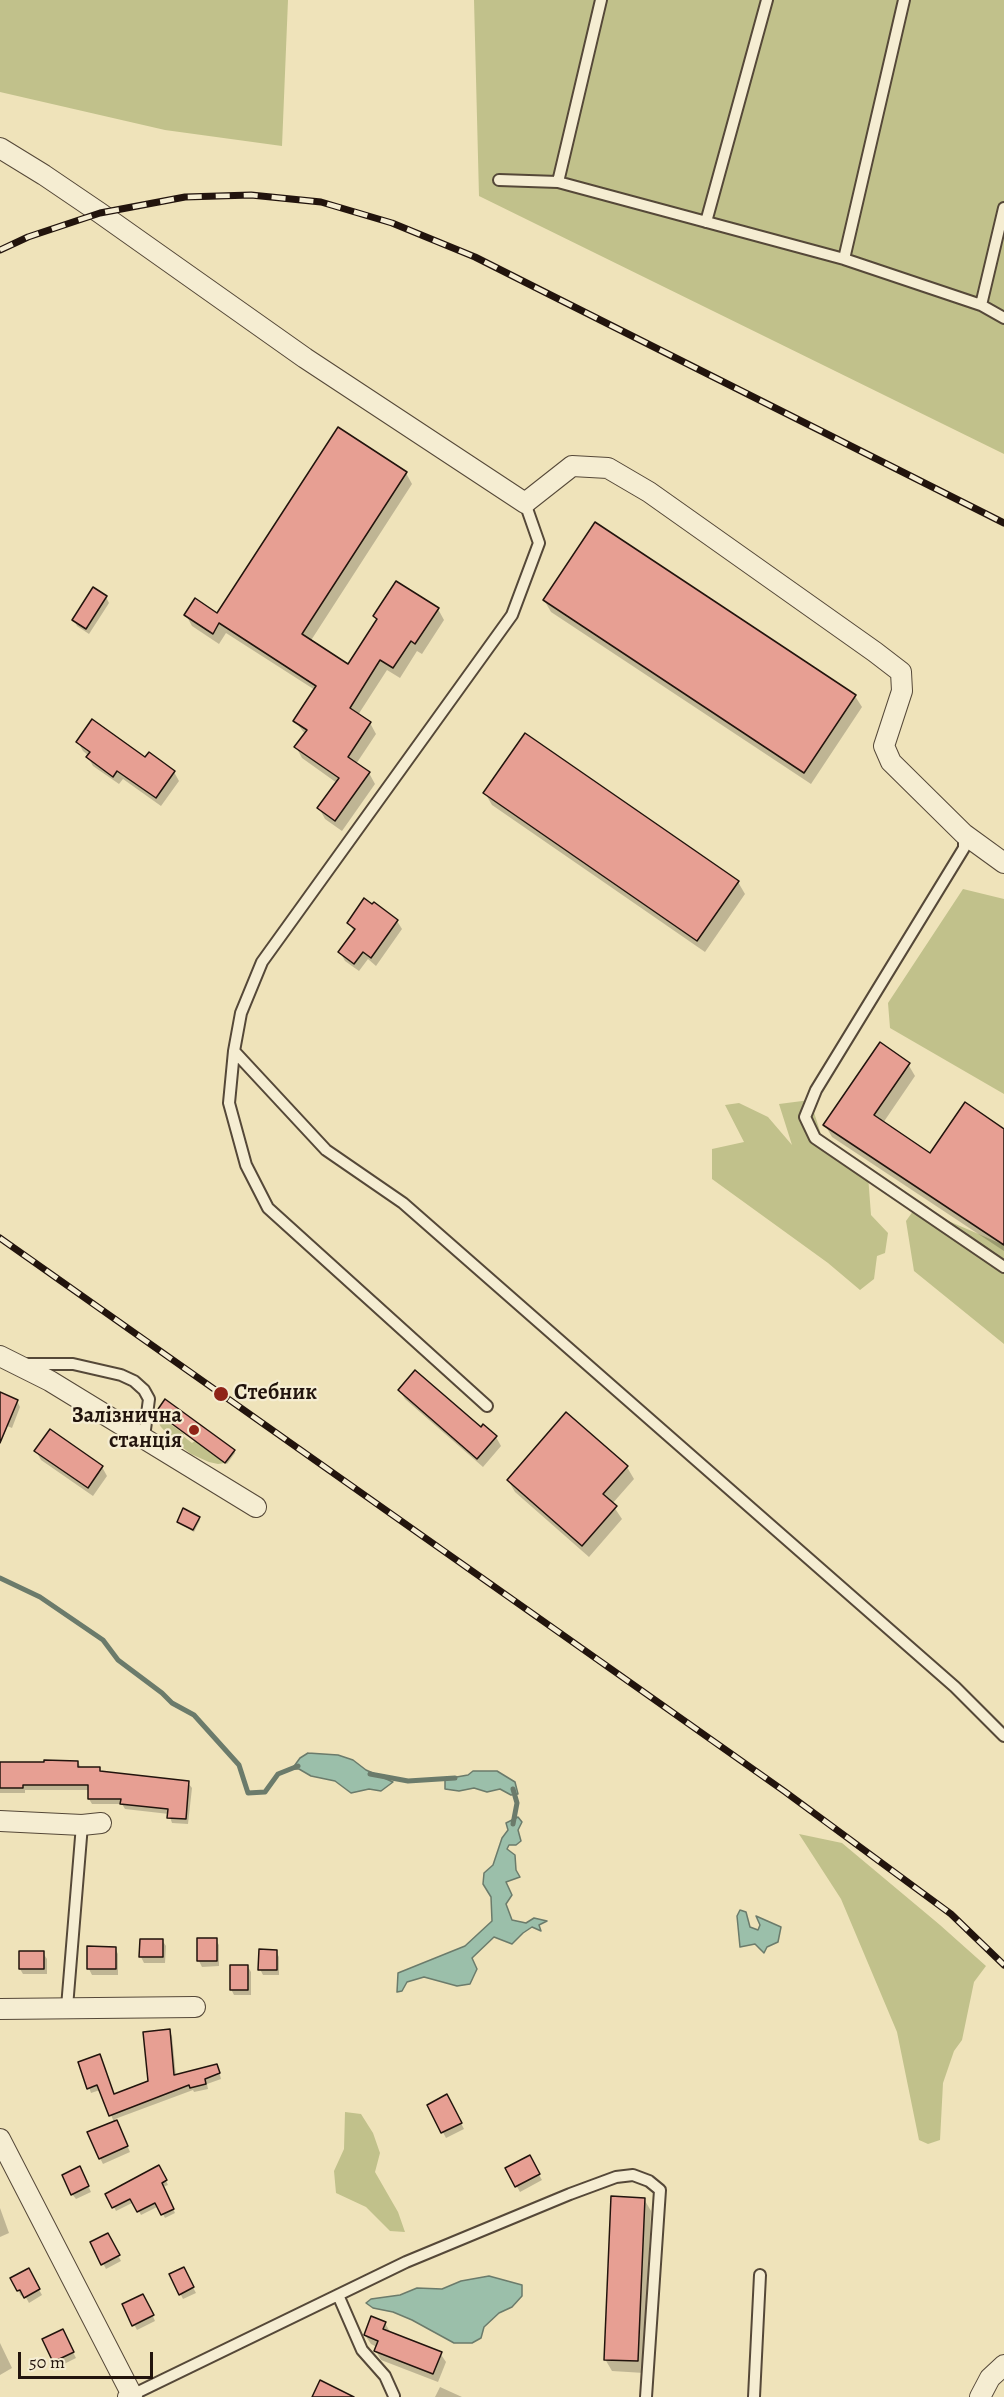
<!DOCTYPE html>
<meta charset="utf-8">
<style>
body{margin:0}
#map{position:relative;width:1004px;height:2397px;overflow:hidden;background:#efe3ba;font-family:Alegreya,serif}
canvas{display:block}
.scale{position:absolute;left:18px;top:2352px;width:135px;height:27px;box-sizing:border-box;border:3px solid #22140d;border-top:0;padding-left:8px;font-size:18px;line-height:21px;white-space:nowrap;color:#22140d;-webkit-text-stroke:4px #f5edd2;paint-order:stroke}
</style>
<div id="map">
<canvas width="1004" height="2397"></canvas>
<div class="scale">50 m</div>
</div>
<script>
const c = document.querySelector('canvas').getContext('2d');
c.lineJoin = 'round';
function paint(path, color) {
  c.fillStyle = color;
  c.fill(path, 'evenodd');
}
function toPath(rows) {
  const path = new Path2D();
  for (const r of rows) {
    path.moveTo(r[0], r[1]);
    for (let i = 2; i < r.length; i += 2) path.lineTo(r[i], r[i + 1]);
  }
  return path;
}
function stroke(path, color, width, dash) {
  c.strokeStyle = color;
  c.lineWidth = width;
  c.lineCap = dash ? 'butt' : 'round';
  c.setLineDash(dash || []);
  c.stroke(path);
}
function drawText(font, color, halo, rows, align = 'center') {
  c.font = font + ' Alegreya,serif';
  c.lineWidth = 4.5;
  c.setLineDash([]);
  c.textBaseline = 'middle';
  c.strokeStyle = halo;
  c.fillStyle = color;
  for (const [text, x, y, turn = 0] of rows) {
    c.save();
    c.translate(x, y);
    c.rotate((+turn || 0) * Math.PI / 180);
    c.textAlign = isNaN(turn) ? turn : align;
    if (halo) c.strokeText(text, 0, 0);
    c.fillText(text, 0, 0);
    c.restore();
  }
}
const green = toPath([
 [0,0,288,0,282,146,165,130,0,92],
 [474,0,1004,0,1004,454,479,196],
 [963,889,1004,899,1004,1094,890,1028,888,1003],
 [810,1100,827,1153,868,1175,871,1215,888,1233,885,1253,877,1256,874,1279,860,1290,828,1263,712,1179,712,1149,744,1142,725,1105,739,1103,768,1117,792,1145,779,1104],
 [916,1207,1004,1245,1004,1344,914,1271,906,1221],
 [155,1413,184,1434,183,1436,192,1443,195,1441,225,1463,218,1464,209,1462,191,1454,173,1440,161,1427,156,1419],
 [799,1834,842,1843,940,1925,986,1966,974,1982,962,2040,954,2051,943,2083,940,2140,928,2144,919,2140,897,2032,841,1899],
 [345,2112,361,2114,373,2133,380,2153,375,2172,398,2212,405,2232,390,2231,366,2207,336,2193,334,2171,344,2149]
]);
const water = toPath([
 [308,1753,338,1755,353,1760,366,1770,393,1782,381,1791,369,1789,351,1793,335,1781,311,1776,299,1769,292,1769,300,1758,308,1753],
 [473,1771,497,1771,515,1782,518,1794,511,1795,500,1789,487,1792,474,1788,459,1791,445,1789,445,1779,468,1775,473,1771],
 [518,1817,522,1822,518,1830,521,1841,516,1845,509,1845,507,1849,515,1855,516,1870,520,1877,506,1882,512,1895,506,1904,512,1920,526,1923,534,1918,547,1921,539,1925,541,1931,532,1927,523,1933,512,1944,494,1937,472,1958,477,1969,470,1984,457,1986,424,1977,407,1982,402,1991,397,1992,398,1973,465,1946,492,1921,491,1897,483,1884,484,1873,493,1865,502,1838,508,1830,506,1823,518,1817],
 [740,1910,746,1912,750,1927,758,1930,760,1925,756,1916,781,1927,778,1942,767,1947,764,1953,755,1944,740,1947,737,1916,740,1910],
 [489,2276,522,2285,522,2296,512,2307,499,2313,484,2327,481,2338,472,2343,454,2343,412,2320,393,2312,373,2308,366,2303,371,2299,400,2295,417,2288,442,2289,461,2281,489,2276]
]);
const shadow = toPath([
 [406,473,412,484,310,642,348,666,377,621,374,616,438,609,444,620,422,654,417,651,400,678,387,670,358,715,370,723,376,734,356,764,369,773,375,784,342,831,325,819,319,808,337,783,302,758,296,747,305,734,295,721,315,690,226,633,219,644,192,626,186,615,218,615],
 [106,597,109,603,89,634,77,626,74,620],
 [544,600,855,696,862,707,811,784,551,612],
 [78,742,146,760,174,772,179,781,161,806,123,779,119,784,93,766,88,757,89,756,83,751],
 [485,793,738,882,745,894,705,952,492,805],
 [397,921,402,929,376,966,368,959,359,971,345,961,340,952,354,932,349,923],
 [908,1064,915,1076,883,1123,931,1155,1004,1131,1004,1251,832,1137,825,1125],
 [400,1391,496,1437,501,1446,483,1467,405,1399],
 [0,1394,17,1401,20,1407,12,1428,0,1423],
 [158,1412,234,1451,235,1453,227,1464],
 [36,1451,102,1467,107,1476,93,1496,41,1460],
 [627,1467,634,1479,612,1504,622,1519,589,1557,515,1492,508,1480],
 [199,1518,200,1520,194,1532,178,1522],
 [78,1762,81,1768,99,1769,101,1773,188,1783,192,1788,188,1824,172,1823,169,1814,125,1809,122,1804,92,1804,89,1799,89,1790,25,1790,25,1793,0,1793,0,1763],
 [199,1939,216,1940,219,1945,219,1966,202,1967,199,1961],
 [141,1940,162,1940,166,1946,165,1963,144,1963,141,1957],
 [89,1948,115,1948,118,1954,118,1975,92,1975,89,1969],
 [276,1951,279,1957,279,1975,263,1975,260,1969],
 [43,1953,47,1959,47,1974,23,1974,20,1969],
 [248,1967,251,1972,251,1995,234,1995,231,1989],
 [169,2030,172,2036,176,2076,219,2071,221,2079,207,2084,208,2089,194,2092,193,2090,115,2119,130,2152,103,2164,100,2158,114,2122,100,2090,91,2093,80,2063,114,2095,150,2082],
 [447,2096,464,2129,446,2138,429,2106],
 [529,2157,542,2180,520,2192,507,2169],
 [159,2167,168,2185,163,2187,175,2213,165,2218,159,2206,141,2215,134,2202,116,2211,107,2194],
 [82,2173,91,2192,76,2199,72,2194],
 [644,2199,651,2211,644,2373,612,2371,605,2359],
 [0,2208,9,2233,0,2237],
 [107,2235,121,2261,106,2269,92,2242],
 [183,2269,196,2293,183,2299,171,2275],
 [28,2270,42,2295,29,2303,24,2294,21,2296,12,2279],
 [146,2301,155,2321,137,2330,124,2305],
 [385,2323,390,2332,440,2353,446,2362,438,2382,381,2360,376,2351,377,2347,371,2344,365,2335],
 [62,2331,76,2358,58,2367,44,2340],
 [0,2343,12,2368,0,2375],
 [440,2387,462,2397,435,2397]
]);
const stream = toPath([
 [0,1578,40,1597,103,1640,118,1660,162,1693,172,1703,194,1715,239,1765,248,1793,265,1792,278,1774,298,1766],
 [370,1774,408,1781,455,1778],
 [513,1824,517,1803,513,1789]
]);
const building = toPath([
 [338,427,407,472,302,634,348,664,377,619,373,616,396,581,439,608,415,644,411,641,393,668,380,660,350,708,371,722,348,757,370,772,335,821,317,808,339,778,294,747,307,730,293,721,316,686,219,623,213,634,184,615,195,598,217,613,338,427],
 [595,522,856,695,804,773,543,600,595,522],
 [93,587,107,596,86,629,72,620,93,587],
 [92,719,145,757,149,752,175,771,156,798,117,771,113,777,86,757,90,752,76,742,92,719],
 [525,733,739,881,697,941,483,793,525,733],
 [364,898,372,904,374,902,398,920,371,958,363,952,354,964,338,952,355,929,347,923,364,898],
 [880,1042,910,1063,874,1115,930,1153,965,1102,1004,1129,1004,1245,823,1125,880,1042],
 [415,1370,481,1427,483,1424,497,1436,477,1459,398,1390,415,1370],
 [0,1392,18,1400,0,1443,0,1392],
 [165,1399,235,1450,225,1463,156,1412,165,1399],
 [566,1412,628,1466,603,1494,617,1506,582,1546,507,1480,566,1412],
 [50,1429,103,1466,88,1488,34,1451,50,1429],
 [183,1508,200,1517,193,1530,177,1522,183,1508],
 [44,1760,78,1761,78,1767,100,1767,100,1771,189,1781,186,1819,167,1818,168,1809,120,1804,121,1799,88,1799,88,1785,23,1785,23,1788,0,1788,0,1762,44,1762,44,1760],
 [197,1938,217,1938,217,1961,197,1961,197,1938],
 [140,1939,163,1939,163,1957,139,1957,140,1939],
 [87,1946,116,1947,116,1969,87,1969,87,1946],
 [259,1949,277,1950,277,1970,258,1970,259,1949],
 [19,1951,44,1951,44,1969,19,1969,19,1951],
 [230,1965,248,1965,248,1990,230,1990,230,1965],
 [170,2029,174,2075,217,2064,220,2073,205,2079,206,2084,190,2088,189,2085,109,2116,97,2085,87,2089,78,2062,100,2054,114,2094,148,2081,143,2032,170,2029],
 [447,2094,462,2123,441,2133,427,2105,447,2094],
 [117,2120,128,2146,99,2159,87,2132,117,2120],
 [530,2155,540,2174,515,2187,505,2168,530,2155],
 [159,2165,167,2180,162,2183,174,2209,161,2215,155,2203,137,2212,130,2199,112,2208,105,2194,159,2165],
 [80,2166,89,2186,71,2195,62,2175,80,2166],
 [611,2196,645,2198,638,2361,604,2360,611,2196],
 [108,2233,120,2255,101,2265,90,2242,108,2233],
 [184,2267,194,2287,179,2295,169,2274,184,2267],
 [29,2268,40,2289,24,2298,20,2290,17,2291,10,2278,29,2268],
 [143,2294,154,2315,132,2326,122,2304,143,2294],
 [371,2316,386,2322,383,2329,442,2352,433,2374,374,2351,378,2341,364,2335,371,2316],
 [63,2329,74,2352,53,2362,42,2339,63,2329],
 [320,2380,354,2397,312,2397,320,2380]
]);
const lane = toPath([
 [499,180,558,182,844,259,981,305,1004,318],
 [558,182,601,0],
 [706,222,767,0],
 [844,259,904,0],
 [981,305,1004,208],
 [525,503,539,543,512,615,262,962,241,1013,234,1051,326,1150,403,1203,955,1687,1004,1736],
 [964,834,964,848,816,1090,805,1117,815,1138,1004,1267],
 [234,1051,229,1103,246,1165,268,1208,487,1406],
 [25,1364,73,1364,121,1375,134,1381,144,1390,149,1399,144,1437],
 [67,2007,82,1825],
 [338,2295,362,2350,385,2376,394,2396],
 [132,2395,406,2262,570,2194,616,2177,633,2175,649,2181,660,2190,646,2397],
 [754,2397,760,2275]
]);
const street = toPath([
 [0,148,44,175,100,213,305,358,525,503,572,466,608,468,649,492,875,652,901,672,902,691,884,746,891,762,964,834,1004,863],
 [0,1356,50,1381,256,1507],
 [0,1821,82,1825,101,1823],
 [0,2009,195,2007],
 [0,2139,132,2395,128,2397],
 [980,2397,990,2378,1004,2365]
]);
const rail = toPath([
 [0,250,28,237,100,213,185,197,251,195,321,202,392,223,475,257,1004,523],
 [0,1238,784,1791,951,1914,1004,1965]
]);
const markers = [
 [221,1394,8,"#8f2418"],
 [194,1430,6,"#8f2418"]
];
const poiNames = [
 ["Стебник",234,1394],
 ["Залізнична",182,1417,"right"],
 ["станція",182,1442,"right"]
];
paint(green, '#c1c18b');
paint(water, '#9bbfaa');
stroke(water, '#6b7b6b', 1.5);
paint(shadow, '#0003');
stroke(stream, '#6b7b6b', 5);
paint(building, '#e79f93');
stroke(building, '#22140d', 1.5);
stroke(lane, '#554838', 14);
stroke(street, '#554838', 22);
stroke(lane, '#f5edd2', 10);
stroke(street, '#f5edd2', 20);
stroke(rail, '#22140d', 7);
stroke(rail, '#f5edd2', 4.5, [14]);
for (const [x, y, r, color] of markers) {
  const dot = new Path2D();
  dot.arc(x, y, r, 0, 2 * Math.PI);
  c.fillStyle = color;
  c.fill(dot);
  stroke(dot, '#f5edd2', 2);
}
drawText('bold 22px', '#22140d', '#f5edd2', poiNames, 'left');
</script>
